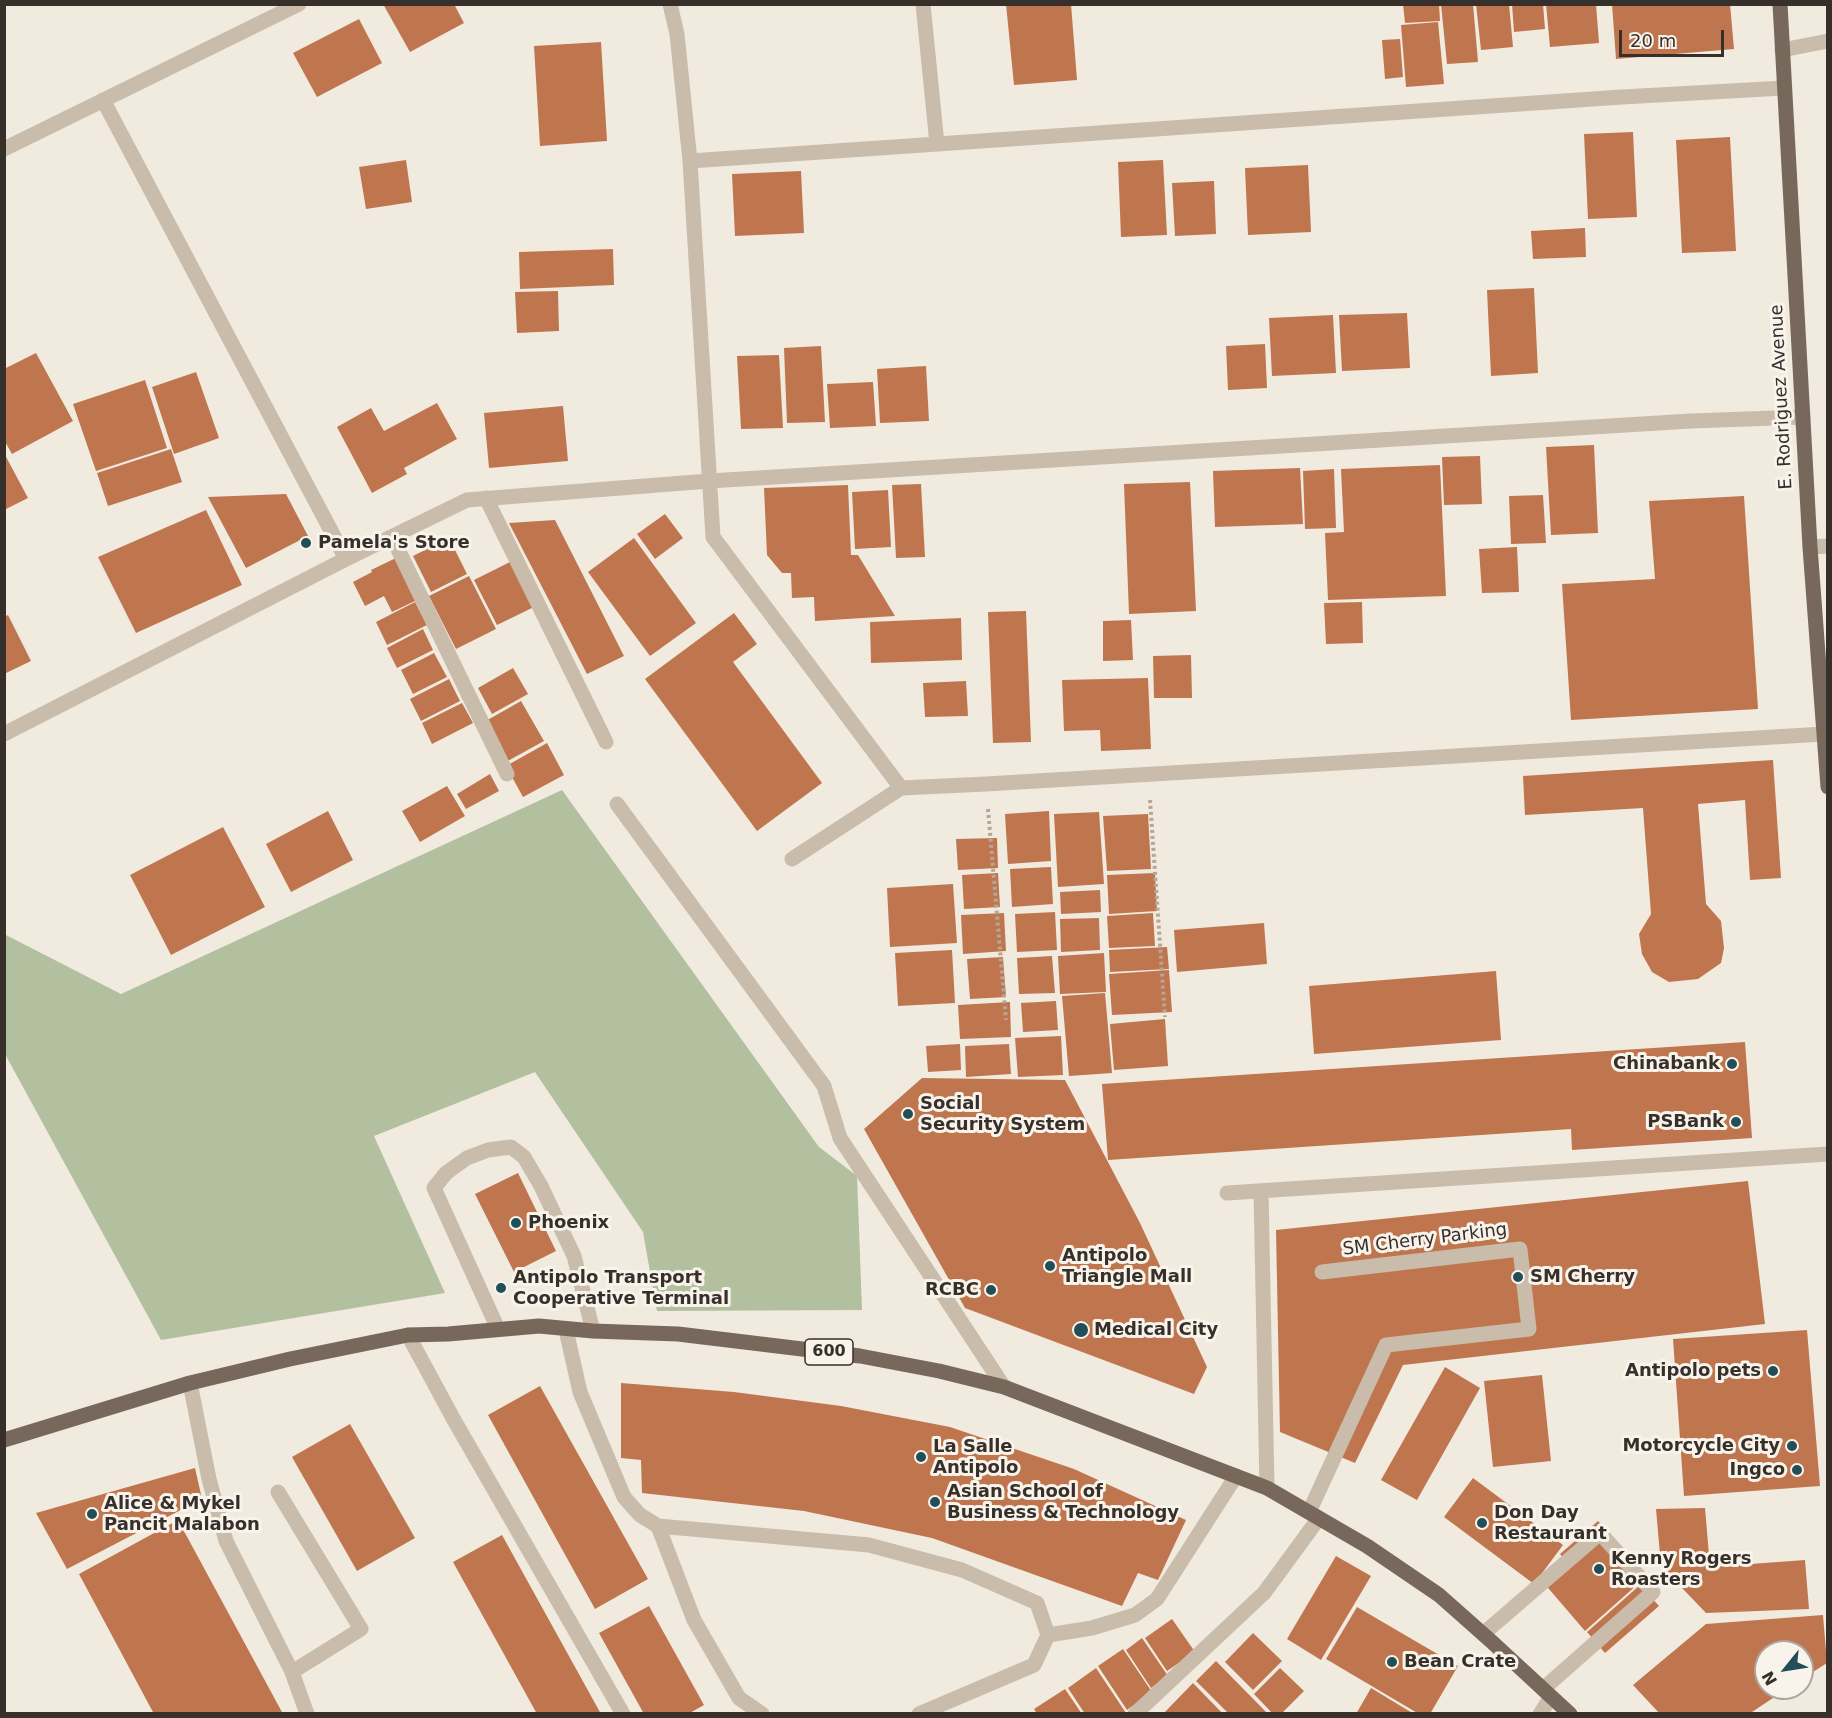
<!DOCTYPE html>
<style>
body{margin:0}
#map{position:relative;width:1832px;height:1718px;overflow:hidden;background:#f1eadf;font-family:"DejaVu Sans",sans-serif}
canvas{display:block}
.frame{position:absolute;inset:0;border:6px solid #372f2a;pointer-events:none}
.north{position:absolute;left:1754px;top:1640px;width:60px;height:60px;box-sizing:border-box;background:#f9f4eb;border:2px solid #aba59e;border-radius:50%;rotate:240deg;font-size:16px;font-weight:700;line-height:24px;text-align:center;color:#372f2a}
.north::after{content:'';display:block;margin:auto;width:21px;height:27px;background:#214e57;clip-path:polygon(50% 0,100% 100%,50% 72%,0 100%)}
.scale{position:absolute;left:1619px;top:30px;width:105px;height:27px;box-sizing:border-box;border:3px solid #372f2a;border-top:0;padding-left:8px;font-size:18px;line-height:21px;white-space:nowrap;color:#372f2a;-webkit-text-stroke:4px #f9f4eb;paint-order:stroke}
</style>
<div id="map">
<canvas width="1832" height="1718"></canvas>
<div class="frame"></div>
<div class="north">N</div>
<div class="scale">20 m</div>
</div>
<script>
const c = document.querySelector('canvas').getContext('2d');
c.lineJoin = 'round';
function paint(path, color) {
  c.fillStyle = color;
  c.fill(path, 'evenodd');
}
function toPath(rows) {
  const path = new Path2D();
  for (const r of rows) {
    path.moveTo(r[0], r[1]);
    for (let i = 2; i < r.length; i += 2) path.lineTo(r[i], r[i + 1]);
  }
  return path;
}
function stroke(path, color, width, dash) {
  c.strokeStyle = color;
  c.lineWidth = width;
  c.lineCap = dash ? 'butt' : 'round';
  c.setLineDash(dash || []);
  c.stroke(path);
}
function drawText(font, color, halo, rows, align = 'center') {
  c.font = font + ' "DejaVu Sans",sans-serif';
  c.lineWidth = 6;
  c.setLineDash([]);
  c.textBaseline = 'middle';
  c.strokeStyle = halo;
  c.fillStyle = color;
  for (const [text, x, y, turn = 0] of rows) {
    c.save();
    c.translate(x, y);
    c.rotate((+turn || 0) * Math.PI / 180);
    c.textAlign = isNaN(turn) ? turn : align;
    if (halo) c.strokeText(text, 0, 0);
    c.fillText(text, 0, 0);
    c.restore();
  }
}
const green = toPath([
 [562,790,819,1147,857,1176,862,1310,657,1311,643,1232,535,1072,374,1136,445,1293,161,1340,5,1054,4,934,121,994]
]);
const building = toPath([
 [383,4,454,4,464,23,410,52],
 [1006,4,1071,4,1077,80,1014,85],
 [1403,4,1439,4,1440,21,1405,23],
 [1441,4,1473,4,1478,62,1447,64],
 [1476,4,1509,4,1513,47,1481,50],
 [1512,4,1543,4,1545,29,1514,32],
 [1546,4,1596,4,1599,43,1550,47],
 [1612,4,1730,4,1734,49,1616,59],
 [359,19,382,63,317,97,293,53],
 [1438,22,1444,84,1406,87,1401,25],
 [1400,39,1403,77,1385,79,1382,40],
 [601,42,607,141,540,146,534,46],
 [1633,132,1637,217,1588,219,1584,134],
 [1730,137,1736,251,1682,253,1676,140],
 [406,160,412,202,366,209,359,167],
 [1163,160,1167,235,1121,237,1118,162],
 [1308,165,1311,232,1248,235,1245,168],
 [801,171,804,233,735,236,732,174],
 [1214,181,1216,234,1175,236,1172,183],
 [1585,228,1586,257,1533,259,1531,231],
 [613,249,614,285,520,289,519,252],
 [1534,288,1538,373,1491,376,1487,290],
 [558,291,559,331,517,333,515,292],
 [1407,313,1410,368,1342,371,1339,315],
 [1333,315,1336,373,1272,376,1269,318],
 [1265,344,1267,388,1228,390,1226,346],
 [821,346,825,422,787,423,784,348],
 [36,353,73,421,12,454,4,440,4,369],
 [779,355,783,428,741,429,737,356],
 [926,366,929,421,880,423,877,369],
 [196,372,219,438,174,454,152,387],
 [145,380,167,448,96,471,73,404],
 [873,382,876,426,830,428,827,384],
 [437,403,457,439,404,468,407,474,372,493,337,427,371,408,384,431],
 [563,406,568,461,489,468,484,413],
 [1594,445,1598,533,1551,535,1546,447],
 [171,449,182,482,108,506,97,473],
 [4,453,28,498,4,510],
 [1480,456,1482,504,1444,505,1442,457],
 [1440,465,1446,596,1328,600,1325,533,1344,532,1341,469],
 [1300,468,1303,524,1215,527,1213,471],
 [1334,469,1336,528,1305,529,1303,471],
 [1190,482,1196,611,1129,614,1124,484],
 [921,484,925,557,896,558,892,485],
 [848,485,851,555,858,555,895,616,815,621,814,597,792,598,791,573,782,573,767,555,764,488],
 [888,490,891,547,855,549,852,492],
 [286,494,308,536,246,568,208,497],
 [1543,495,1546,543,1511,544,1509,496],
 [1744,496,1758,709,1571,720,1562,584,1655,579,1649,501],
 [206,510,242,585,136,633,98,557],
 [665,514,683,538,655,559,637,534],
 [555,520,624,656,587,674,509,523],
 [449,538,467,574,431,592,413,556],
 [634,538,696,623,650,656,588,572],
 [1517,547,1519,592,1482,593,1479,549],
 [396,558,417,600,392,612,384,596,365,606,353,582,372,572,371,570],
 [512,561,536,606,497,625,474,580],
 [469,576,496,629,456,649,429,596],
 [415,602,427,625,387,645,376,622],
 [1362,602,1363,643,1326,644,1324,603],
 [1026,611,1031,742,993,743,988,612],
 [734,613,757,644,733,662,822,783,757,831,645,679],
 [8,615,31,661,4,674,4,617],
 [961,618,962,660,871,663,870,622],
 [1131,620,1133,660,1103,661,1103,621],
 [423,629,433,650,397,668,387,648],
 [434,653,447,677,413,694,401,670],
 [1191,655,1192,698,1154,698,1153,656],
 [513,668,528,694,492,714,478,688],
 [1148,678,1151,749,1101,751,1100,730,1064,731,1062,680],
 [449,679,460,701,421,721,410,699],
 [966,681,968,716,925,717,923,683],
 [521,701,544,741,506,762,484,722],
 [462,703,473,723,432,744,422,723],
 [547,743,564,775,523,797,506,766],
 [1773,760,1781,878,1750,880,1745,800,1698,804,1706,904,1721,921,1724,948,1721,963,1698,979,1669,982,1652,972,1642,954,1639,934,1651,914,1643,808,1525,815,1523,776],
 [490,774,499,791,466,809,457,794],
 [447,786,465,816,420,842,402,811],
 [328,811,353,860,291,892,266,844],
 [1049,811,1051,861,1008,864,1005,814],
 [1099,812,1104,884,1058,887,1054,814],
 [1148,814,1151,869,1107,871,1103,816],
 [223,827,265,907,171,955,130,875],
 [997,838,998,868,958,870,956,839],
 [1051,867,1053,904,1012,907,1010,869],
 [998,873,1000,907,964,909,962,875],
 [1155,873,1157,911,1109,914,1107,875],
 [953,884,957,943,890,947,887,888],
 [1100,890,1101,912,1061,914,1060,892],
 [1055,912,1057,950,1017,952,1015,914],
 [1004,913,1006,951,963,954,961,915],
 [1153,913,1155,946,1109,948,1107,916],
 [1099,918,1100,950,1061,952,1060,919],
 [1264,923,1267,964,1177,972,1174,930],
 [1167,947,1169,969,1110,972,1109,950],
 [952,950,955,1003,898,1006,895,953],
 [1104,953,1106,992,1060,994,1058,956],
 [1052,956,1055,993,1019,994,1017,958],
 [1003,957,1006,997,970,999,967,959],
 [1169,970,1172,1012,1112,1015,1109,974],
 [1496,971,1501,1040,1314,1054,1309,986],
 [1105,993,1112,1073,1069,1076,1062,996],
 [1056,1001,1058,1030,1023,1032,1021,1003],
 [1010,1002,1011,1037,960,1039,958,1005],
 [1165,1019,1168,1066,1114,1070,1110,1024],
 [1061,1036,1063,1075,1018,1077,1015,1038],
 [1745,1042,1752,1138,1572,1150,1571,1129,1108,1160,1102,1084],
 [960,1044,961,1070,928,1072,926,1046],
 [1009,1044,1011,1074,966,1077,965,1046],
 [922,1078,1065,1080,1140,1223,1207,1367,1194,1394,965,1308,864,1129],
 [518,1173,556,1251,514,1272,475,1194],
 [1748,1181,1765,1324,1403,1365,1355,1463,1280,1432,1276,1230],
 [1807,1330,1820,1486,1684,1496,1673,1339],
 [1445,1367,1480,1388,1417,1500,1381,1480],
 [1542,1375,1551,1461,1493,1467,1484,1381],
 [621,1383,734,1392,841,1406,950,1427,1074,1469,1186,1520,1158,1580,1138,1573,1122,1606,932,1538,804,1511,642,1493,641,1460,621,1458],
 [540,1386,648,1579,595,1609,488,1415],
 [350,1424,415,1538,357,1571,292,1457],
 [195,1468,202,1499,67,1569,36,1513],
 [1473,1478,1563,1545,1534,1584,1444,1517],
 [1705,1508,1710,1567,1805,1560,1809,1609,1706,1613,1661,1566,1656,1509],
 [178,1520,283,1714,154,1714,79,1574],
 [1598,1521,1647,1576,1585,1631,1543,1582,1566,1561,1560,1554],
 [502,1535,601,1714,537,1714,453,1562],
 [1336,1556,1371,1576,1321,1660,1287,1639],
 [1640,1585,1659,1606,1605,1653,1587,1632],
 [649,1606,704,1705,688,1714,644,1714,599,1633],
 [1357,1607,1458,1666,1430,1714,1419,1714,1326,1659],
 [1823,1615,1827,1663,1802,1679,1802,1652,1766,1652,1766,1688,1788,1688,1749,1714,1660,1714,1633,1685,1706,1624],
 [1172,1619,1195,1652,1167,1671,1145,1638],
 [1253,1633,1282,1661,1253,1690,1225,1662],
 [1142,1638,1168,1676,1151,1688,1126,1650],
 [1123,1649,1152,1692,1127,1710,1098,1666],
 [1216,1661,1268,1714,1229,1714,1196,1681],
 [1096,1668,1126,1713,1125,1714,1085,1714,1068,1688],
 [1280,1668,1304,1691,1281,1714,1273,1714,1254,1694],
 [1193,1683,1223,1714,1163,1714],
 [1371,1688,1414,1714,1356,1714],
 [1065,1689,1082,1714,1037,1714,1034,1709]
]);
const path = toPath([
 [1150,800,1165,1017],
 [988,809,1006,1020]
]);
const service = toPath([
 [1782,50,1828,41],
 [617,804,824,1086,840,1138,1004,1387],
 [792,859,901,788],
 [1261,1191,1267,1488],
 [1227,1193,1828,1154],
 [498,1329,434,1188,446,1173,467,1158,488,1150,511,1147,524,1157,541,1186,574,1256,593,1331],
 [566,1330,580,1392,624,1497,640,1515,658,1526,869,1545,962,1570,1037,1603,1048,1635,1034,1665,919,1714],
 [408,1335,454,1420,623,1714],
 [190,1383,209,1479,226,1541,292,1672,307,1714],
 [278,1492,361,1629,292,1672],
 [1309,1512,1386,1345,1529,1329,1520,1249,1322,1272],
 [658,1526,694,1620,739,1698,762,1714],
 [1483,1634,1600,1533,1653,1592,1543,1689],
 [1048,1635,1092,1628,1135,1615,1157,1599,1236,1476],
 [1540,1714,1551,1697]
]);
const minor = toPath([
 [670,4,677,34,690,161,713,537,901,788,986,784,1824,734],
 [923,4,937,144],
 [103,100,346,559],
 [4,149,299,4],
 [690,161,1622,97,1784,88],
 [486,498,606,742],
 [392,537,507,774],
 [1810,547,1828,546],
 [4,734,346,559,467,500,709,481,1691,421,1803,417],
 [1135,1714,1264,1593,1319,1518]
]);
const primary = toPath([
 [1780,4,1810,547,1828,787],
 [4,1440,190,1383,290,1359,408,1335,448,1334,539,1326,593,1331,678,1334,860,1356,939,1371,1004,1387,1267,1488,1367,1546,1439,1595,1492,1642,1570,1714]
]);
const markers = [
 [306,543,6,"#214e57"],
 [1732,1064,6,"#214e57"],
 [908,1114,6,"#214e57"],
 [1736,1122,6,"#214e57"],
 [516,1223,6,"#214e57"],
 [1050,1266,6,"#214e57"],
 [1518,1277,6,"#214e57"],
 [501,1288,6,"#214e57"],
 [991,1290,6,"#214e57"],
 [1081,1330,8,"#214e57"],
 [1773,1371,6,"#214e57"],
 [1792,1446,6,"#214e57"],
 [921,1457,6,"#214e57"],
 [1797,1470,6,"#214e57"],
 [935,1502,6,"#214e57"],
 [92,1514,6,"#214e57"],
 [1482,1523,6,"#214e57"],
 [1599,1569,6,"#214e57"],
 [1392,1662,6,"#214e57"]
];
const shields = [
 [829,1352,48]
];
const shieldNames = [
 ["600",829,1352]
];
const streetNames = [
 ["E. Rodriguez Avenue",1782,397,-93],
 ["SM Cherry Parking",1425,1240,-7]
];
const poiNames = [
 ["Pamela's Store",318,543],
 ["Chinabank",1720,1064,"right"],
 ["Social",920,1104],
 ["Security System",920,1125],
 ["PSBank",1724,1122,"right"],
 ["Phoenix",528,1223],
 ["Antipolo",1062,1256],
 ["Triangle Mall",1062,1277],
 ["SM Cherry",1530,1277],
 ["Antipolo Transport",513,1278],
 ["Cooperative Terminal",513,1299],
 ["RCBC",979,1290,"right"],
 ["Medical City",1094,1330],
 ["Antipolo pets",1761,1371,"right"],
 ["Motorcycle City",1780,1446,"right"],
 ["La Salle",933,1447],
 ["Antipolo",933,1468],
 ["Ingco",1785,1470,"right"],
 ["Asian School of",947,1492],
 ["Business & Technology",947,1513],
 ["Alice & Mykel",104,1504],
 ["Pancit Malabon",104,1525],
 ["Don Day",1494,1513],
 ["Restaurant",1494,1534],
 ["Kenny Rogers",1611,1559],
 ["Roasters",1611,1580],
 ["Bean Crate",1404,1662]
];
paint(green, '#b2c09f');
paint(building, '#bf764f');
stroke(path, '#b5a695', 4, [3, 3]);
stroke(service, '#c9bcab', 15);
stroke(minor, '#c9bcab', 15);
stroke(primary, '#78685c', 15);
for (const [x, y, r, color] of markers) {
  const dot = new Path2D();
  dot.arc(x, y, r, 0, 2 * Math.PI);
  c.fillStyle = color;
  c.fill(dot);
  stroke(dot, '#f9f4eb', 2);
}
for (const [x, y, w] of shields) {
  const box = new Path2D();
  box.roundRect(x - w / 2, y - 13, w, 26, 4.5);
  c.fillStyle = '#f9f4eb';
  c.fill(box);
  stroke(box, '#372f2a', 1.5);
}
drawText('bold 16px', '#372f2a', null, shieldNames);
drawText('18px', '#372f2a', '#f9f4eb', streetNames);
drawText('bold 18px', '#372f2a', '#f9f4eb', poiNames, 'left');
</script>
